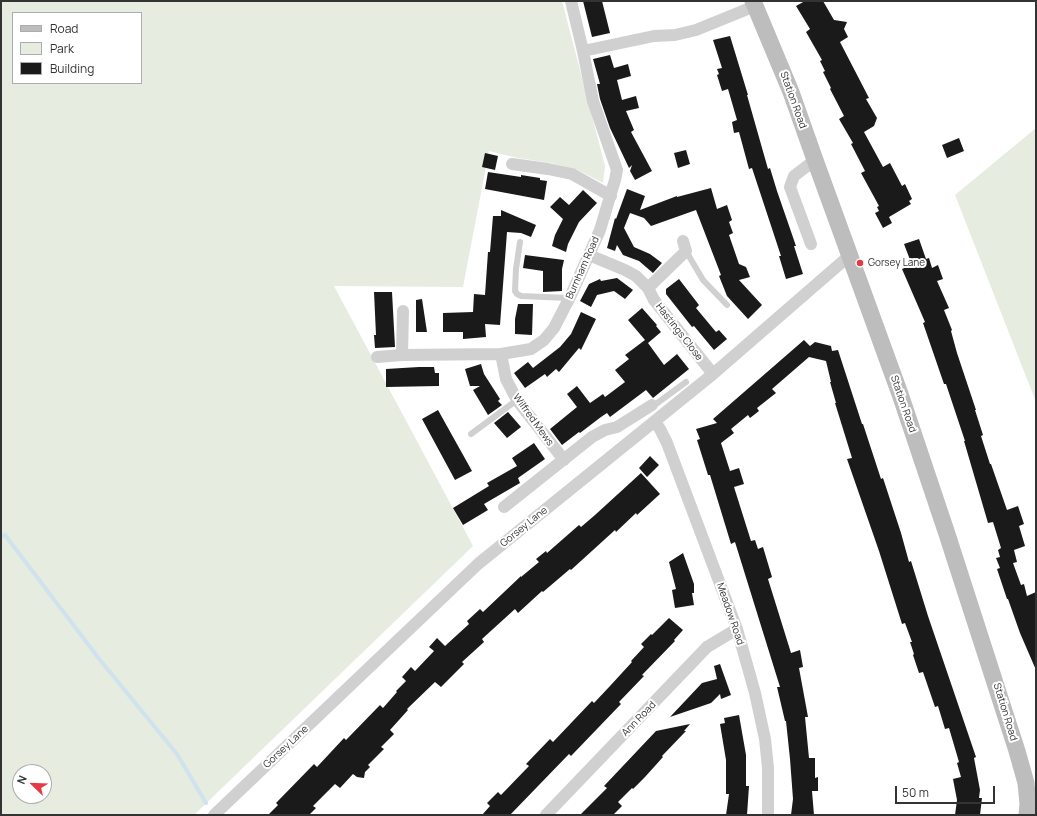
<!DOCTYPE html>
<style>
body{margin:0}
#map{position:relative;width:1037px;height:816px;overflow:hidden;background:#fff;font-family:Manrope,sans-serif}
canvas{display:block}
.frame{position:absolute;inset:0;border:2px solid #333;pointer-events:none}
.legend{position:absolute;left:12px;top:12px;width:130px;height:72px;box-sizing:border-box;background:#fff;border:1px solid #adadad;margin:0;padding:5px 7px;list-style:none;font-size:12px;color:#333}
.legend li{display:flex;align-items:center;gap:8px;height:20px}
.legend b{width:20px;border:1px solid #adadad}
.north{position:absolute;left:12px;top:764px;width:40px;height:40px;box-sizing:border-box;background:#fff;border:1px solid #adadad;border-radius:50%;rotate:293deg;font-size:11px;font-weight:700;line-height:16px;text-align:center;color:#333}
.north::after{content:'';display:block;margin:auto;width:14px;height:18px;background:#e63946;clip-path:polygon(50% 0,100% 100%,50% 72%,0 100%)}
.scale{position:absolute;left:895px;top:786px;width:100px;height:18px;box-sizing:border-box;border:2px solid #333;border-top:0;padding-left:5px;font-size:12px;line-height:14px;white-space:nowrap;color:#333;-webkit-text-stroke:3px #fff;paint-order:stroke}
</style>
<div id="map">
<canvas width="1037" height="816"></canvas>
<div class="frame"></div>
<ul class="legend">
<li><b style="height:5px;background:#bdbdbd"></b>Road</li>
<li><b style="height:11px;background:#e6ecdf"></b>Park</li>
<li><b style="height:11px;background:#1a1a1a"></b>Building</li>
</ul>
<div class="north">N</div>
<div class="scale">50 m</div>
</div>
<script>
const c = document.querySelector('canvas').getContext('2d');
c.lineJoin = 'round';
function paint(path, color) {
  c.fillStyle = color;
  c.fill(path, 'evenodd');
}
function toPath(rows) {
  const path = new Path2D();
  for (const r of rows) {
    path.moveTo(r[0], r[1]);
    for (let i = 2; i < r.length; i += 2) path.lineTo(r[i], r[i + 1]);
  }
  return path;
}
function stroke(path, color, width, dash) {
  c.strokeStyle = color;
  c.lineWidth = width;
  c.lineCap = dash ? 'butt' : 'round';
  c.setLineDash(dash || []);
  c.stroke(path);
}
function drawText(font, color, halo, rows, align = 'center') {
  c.font = font + ' Manrope,sans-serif';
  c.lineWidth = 4;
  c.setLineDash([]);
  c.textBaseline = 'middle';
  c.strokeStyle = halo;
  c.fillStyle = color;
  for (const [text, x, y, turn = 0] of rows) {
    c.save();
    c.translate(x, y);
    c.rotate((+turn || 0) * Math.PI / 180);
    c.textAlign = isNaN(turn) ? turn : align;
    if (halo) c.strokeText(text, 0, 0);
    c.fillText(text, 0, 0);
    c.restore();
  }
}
const green = toPath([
 [1,1,562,1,605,166,603,183,578,170,551,163,518,158,489,151,463,287,334,286,473,546,194,815,1,815],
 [13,13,141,13,141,83,13,83],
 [20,772,44,772,44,796,20,796],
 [1036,128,1036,402,955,195]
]);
const stream = toPath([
 [1,537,5,535,100,660,177,754,206,803]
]);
const building = toPath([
 [583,1,602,1,610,33,592,37],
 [805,1,823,1,834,20,847,22,844,29,848,37,840,42,869,98,866,99,877,118,874,126,864,132,883,167,890,163,902,186,905,184,912,199,909,201,911,204,889,217,892,223,883,228,875,213,879,211,877,207,879,206,861,173,865,171,851,144,853,143,839,119,844,116,830,89,831,88,823,72,825,71,820,61,822,60,806,32,810,29,796,6],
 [730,36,748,95,747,95,768,169,770,168,777,191,796,246,794,246,803,274,786,279,779,256,781,256,752,168,749,169,739,132,734,133,732,122,737,120,728,89,722,91,717,75,719,74,717,69,722,68,713,40],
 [610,55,614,68,628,64,631,76,617,80,622,100,636,96,639,108,626,111,634,130,631,132,652,171,635,180,630,171,632,165,629,168,610,128,600,99,597,84,600,84,593,59],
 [959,138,964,151,947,158,942,145],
 [686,150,690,164,678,168,674,153],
 [485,153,498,156,495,170,482,167],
 [488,172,521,177,521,175,540,178,540,180,547,181,544,200,485,189],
 [711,188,717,209,727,205,732,220,729,222,733,233,729,235,739,264,746,267,750,277,739,280,762,305,748,319,727,296,719,276,721,275,696,210,651,226,644,218,630,213,624,228,634,247,650,254,662,263,653,273,639,261,623,255,617,245,615,251,607,248,615,218,616,219,627,189,645,196,640,210,677,196,677,197],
 [583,190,597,203,579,222,568,244,566,252,552,246,555,235,563,219,550,207,560,197,569,205],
 [501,210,536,225,531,237,521,233,507,232,500,325,485,324,486,337,463,339,463,332,443,332,443,313,473,312,474,294,485,295,488,252,490,252,493,216,501,216],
 [919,239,926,259,929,258,932,268,938,265,943,279,937,281,949,308,944,310,952,330,951,331,957,353,976,410,975,410,983,435,981,436,990,464,991,464,1007,510,1018,506,1024,524,1019,526,1025,546,1014,550,1017,562,1013,563,1021,585,1024,584,1027,596,1036,592,1036,670,1020,633,1008,599,1007,599,997,569,1000,568,996,558,1000,557,998,550,1001,548,993,522,988,523,964,441,965,441,946,384,944,384,923,323,925,322,902,269,912,265,904,244],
 [525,255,564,260,562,269,562,291,543,292,543,271,523,268],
 [617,278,633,290,625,299,614,291,597,295,591,307,580,301,589,284,600,279,601,281],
 [679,279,699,305,696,308,716,332,719,330,727,339,714,350,694,326,692,327,666,294,666,289],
 [374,292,392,292,395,347,375,348,374,335,376,335],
 [422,299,427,332,416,332,416,300],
 [518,304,533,304,532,335,515,334,515,319],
 [642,308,657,325,656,326,661,332,648,343,664,365,677,354,689,369,653,398,646,390,610,417,607,413,601,417,580,433,579,432,562,445,550,429,577,407,567,394,577,386,590,403,603,394,605,397,625,382,615,370,629,359,625,355,645,340,628,320],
 [581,312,596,319,581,350,579,348,559,372,556,369,547,377,545,374,525,388,514,373,528,362,533,368,560,347,571,334],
 [804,340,810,346,815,342,831,346,832,351,838,350,862,424,863,424,881,479,883,478,901,533,909,562,911,561,928,616,976,757,974,758,980,790,979,798,982,798,980,815,955,815,957,800,953,779,961,777,957,763,959,762,949,728,945,729,938,706,935,707,923,672,919,673,913,655,914,654,910,642,912,642,905,623,902,624,879,551,847,459,852,458,835,403,836,403,830,382,831,382,826,361,809,357,772,389,776,393,757,408,759,411,750,418,748,415,731,429,734,433,721,443,730,471,739,468,744,484,734,487,751,541,755,540,758,549,763,547,772,577,768,579,791,653,800,650,803,667,799,668,808,717,805,717,809,758,815,758,815,778,818,777,818,791,812,791,814,815,791,815,793,799,790,759,786,721,785,721,777,687,780,687,735,542,731,544,710,475,708,475,697,440,700,439,696,429,717,423,713,419],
 [481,364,484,374,500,399,498,401,502,405,488,415,473,390,480,386,470,386,465,369],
 [419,367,434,367,435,373,439,373,439,386,386,387,386,369],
 [438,410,472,471,455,480,422,419],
 [508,412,521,427,507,438,494,423],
 [534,443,545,459,518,478,520,483,484,504,488,510,463,525,453,508,489,486,487,483,517,466,512,458],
 [650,456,659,465,647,477,639,468],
 [641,473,660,494,637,515,636,513,616,532,615,530,571,570,570,569,543,592,542,591,518,613,515,609,482,639,484,642,462,662,464,664,441,687,435,682,407,709,408,710,390,730,394,734,381,747,384,749,368,765,370,767,365,772,364,778,357,777,353,774,340,788,335,784,313,806,316,808,309,815,268,815,278,805,276,803,314,764,317,767,344,738,346,740,380,705,383,708,397,692,396,691,406,681,402,677,411,667,415,671,434,651,429,647,437,638,445,646,469,624,467,621,480,609,483,612,521,576,521,577,539,562,536,559,546,551,547,553,579,525,581,527,595,515],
 [683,553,694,584,694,593,692,593,694,605,675,608,672,590,676,589,669,562],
 [669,618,683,630,674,640,675,641,642,675,644,676,619,702,621,704,571,756,569,754,510,815,482,815,490,806,487,803,498,792,501,795,529,766,526,764,550,739,553,742,592,701,594,703,610,686,632,662,631,661,644,647,641,644,651,634,652,635],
 [720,664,731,695,721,699,720,694,711,703,670,717,702,683,717,679,714,666],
 [739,715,746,755,746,786,749,786,747,815,726,815,729,794,726,794,726,760,720,724,725,723,724,718],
 [690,724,684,731,686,731,662,756,663,757,645,777,633,789,632,788,618,802,622,806,613,815,580,815,607,788,604,786,656,731]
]);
const lane = toPath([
 [520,242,516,269,515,291,517,294,521,296,569,298],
 [686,251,703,280,727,305],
 [652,405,656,404,686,382],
 [471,434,517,400]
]);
const street = toPath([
 [583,51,654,36,675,35,696,30,755,6],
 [512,164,548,169,572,174,611,196],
 [811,244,790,187,794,176,815,160],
 [589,255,625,270,636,276,648,288,654,300,713,374],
 [648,288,686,251,683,241],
 [501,354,506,379,517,400,564,460],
 [402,355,403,311],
 [377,357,402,355,501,354,531,349,544,340,554,328,571,295,600,230,615,180,617,170,593,101,583,51,571,1],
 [655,422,660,429,667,443,737,629,755,693,765,739,768,768,768,815],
 [504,507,592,437,605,430,617,427,652,405],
 [214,815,478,564,713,374,849,256],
 [546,815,707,647,737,629]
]);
const secondary = toPath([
 [753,1,791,92,815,160,900,394,947,534,1017,751,1026,783,1028,804,1027,815]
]);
const markers = [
 [860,263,4,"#e63946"]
];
const streetNames = [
 ["Station Road",793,100,70],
 ["Burnham Road",583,268,-66],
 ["Hastings Close",679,332,52],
 ["Station Road",903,404,71],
 ["Wilfred Mews",533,420,54],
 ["Gorsey Lane",524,527,-39],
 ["Meadow Road",730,614,71],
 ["Station Road",1005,712,73],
 ["Ann Road",639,719,-46],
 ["Gorsey Lane",286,747,-43]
];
const poiNames = [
 ["Gorsey Lane",868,263]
];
paint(green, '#e6ecdf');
stroke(stream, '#cfe2ee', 4);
paint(building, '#1a1a1a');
stroke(lane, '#d0d0d0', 6);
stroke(street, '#d0d0d0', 12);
stroke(secondary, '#bdbdbd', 17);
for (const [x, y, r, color] of markers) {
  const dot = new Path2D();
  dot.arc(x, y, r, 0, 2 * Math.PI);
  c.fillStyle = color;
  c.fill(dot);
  stroke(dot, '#fff', 1.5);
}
drawText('10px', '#333', '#fff', streetNames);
drawText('10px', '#333', '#fff', poiNames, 'left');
</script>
